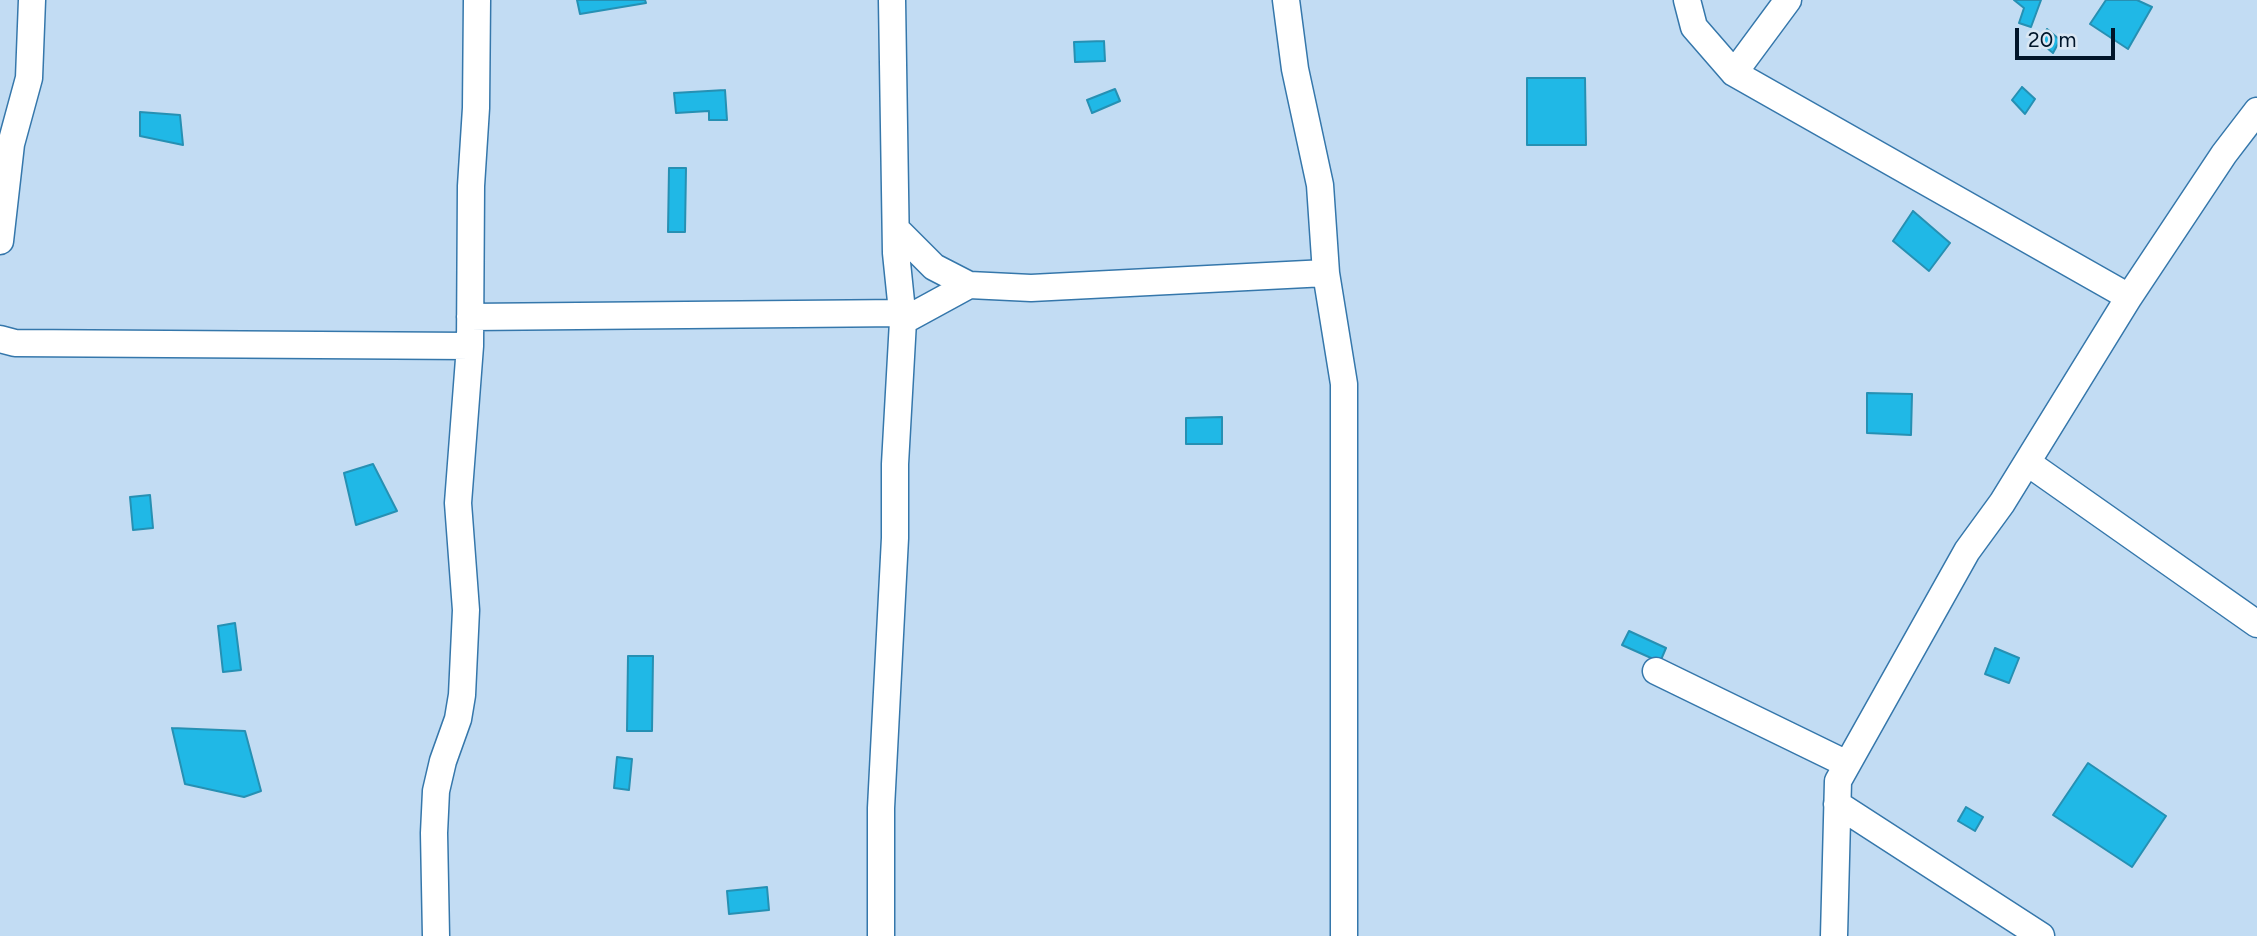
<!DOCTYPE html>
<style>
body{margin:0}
#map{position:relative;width:2257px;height:936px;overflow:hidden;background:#c2dcf3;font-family:Figtree,sans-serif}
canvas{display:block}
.scale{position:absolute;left:2015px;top:28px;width:100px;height:32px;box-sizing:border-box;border:4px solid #001529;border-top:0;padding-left:9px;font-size:21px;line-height:24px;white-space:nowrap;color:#001529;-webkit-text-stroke:5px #dae7f3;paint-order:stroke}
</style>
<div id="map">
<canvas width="2257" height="936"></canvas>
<div class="scale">20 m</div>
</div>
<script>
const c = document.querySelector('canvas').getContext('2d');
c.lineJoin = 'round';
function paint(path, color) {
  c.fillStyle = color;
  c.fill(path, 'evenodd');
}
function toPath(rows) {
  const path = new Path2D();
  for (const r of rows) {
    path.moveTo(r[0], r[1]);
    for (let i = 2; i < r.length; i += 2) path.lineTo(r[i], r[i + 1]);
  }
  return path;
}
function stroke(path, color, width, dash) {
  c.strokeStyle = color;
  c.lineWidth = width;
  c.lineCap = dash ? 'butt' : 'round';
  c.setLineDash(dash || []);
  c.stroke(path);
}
const building = toPath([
 [577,0,645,0,646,3,580,14,577,0],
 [2014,0,2041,0,2031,27,2019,23,2024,8,2014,0],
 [2106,0,2137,0,2152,7,2128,49,2090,24,2106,0],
 [2047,29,2060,40,2053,53,2041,43,2047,29],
 [1104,41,1105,61,1075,62,1074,42,1104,41],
 [1527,78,1585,78,1586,145,1527,145,1527,78],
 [2022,87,2035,99,2025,114,2012,100,2022,87],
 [1115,89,1120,101,1092,113,1087,100,1115,89],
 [725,90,727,120,709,120,709,111,676,113,674,93,725,90],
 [140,112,180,115,183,145,140,136,140,112],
 [669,168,686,168,685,232,668,232,669,168],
 [1913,211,1950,243,1929,271,1893,241,1913,211],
 [1867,393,1912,394,1911,435,1867,433,1867,393],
 [1222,417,1222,444,1186,444,1186,418,1222,417],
 [373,464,397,511,356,525,344,473,373,464],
 [150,495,153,528,133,530,130,497,150,495],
 [235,623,241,670,223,672,218,626,235,623],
 [1629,631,1666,648,1660,662,1622,645,1629,631],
 [1995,648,2019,658,2009,683,1985,674,1995,648],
 [628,656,653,656,652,731,627,731,628,656],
 [172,728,245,731,261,791,244,797,185,784,172,728],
 [617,757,632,759,629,790,614,788,617,757],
 [2088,763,2166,816,2132,867,2053,815,2088,763],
 [1966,807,1983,817,1975,831,1958,821,1966,807],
 [767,887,769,910,729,914,727,891,767,887]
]);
const street = toPath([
 [1286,0,1295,69,1320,185,1326,273,1344,384,1344,936],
 [1687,0,1694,27,1734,73,2129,297],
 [1734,73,1788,0],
 [896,229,934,267,969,285,1031,288,1326,273],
 [0,241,11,144,29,78,32,0],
 [470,317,903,313],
 [903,321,969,285],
 [0,339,15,343,470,346],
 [2028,463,2257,624],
 [1656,671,1847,764],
 [1837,804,2041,936],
 [436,936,434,833,436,791,443,761,458,719,462,695,466,610,458,503,470,346,471,186,476,108,477,0],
 [881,936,881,808,895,538,895,464,903,321,896,253,892,0],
 [1834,936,1838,781,1967,551,2002,503,2129,297,2224,154,2257,111]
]);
paint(building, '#20b8e6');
stroke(building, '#2690b3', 2);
stroke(street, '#3577ab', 29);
stroke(street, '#fff', 26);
</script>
